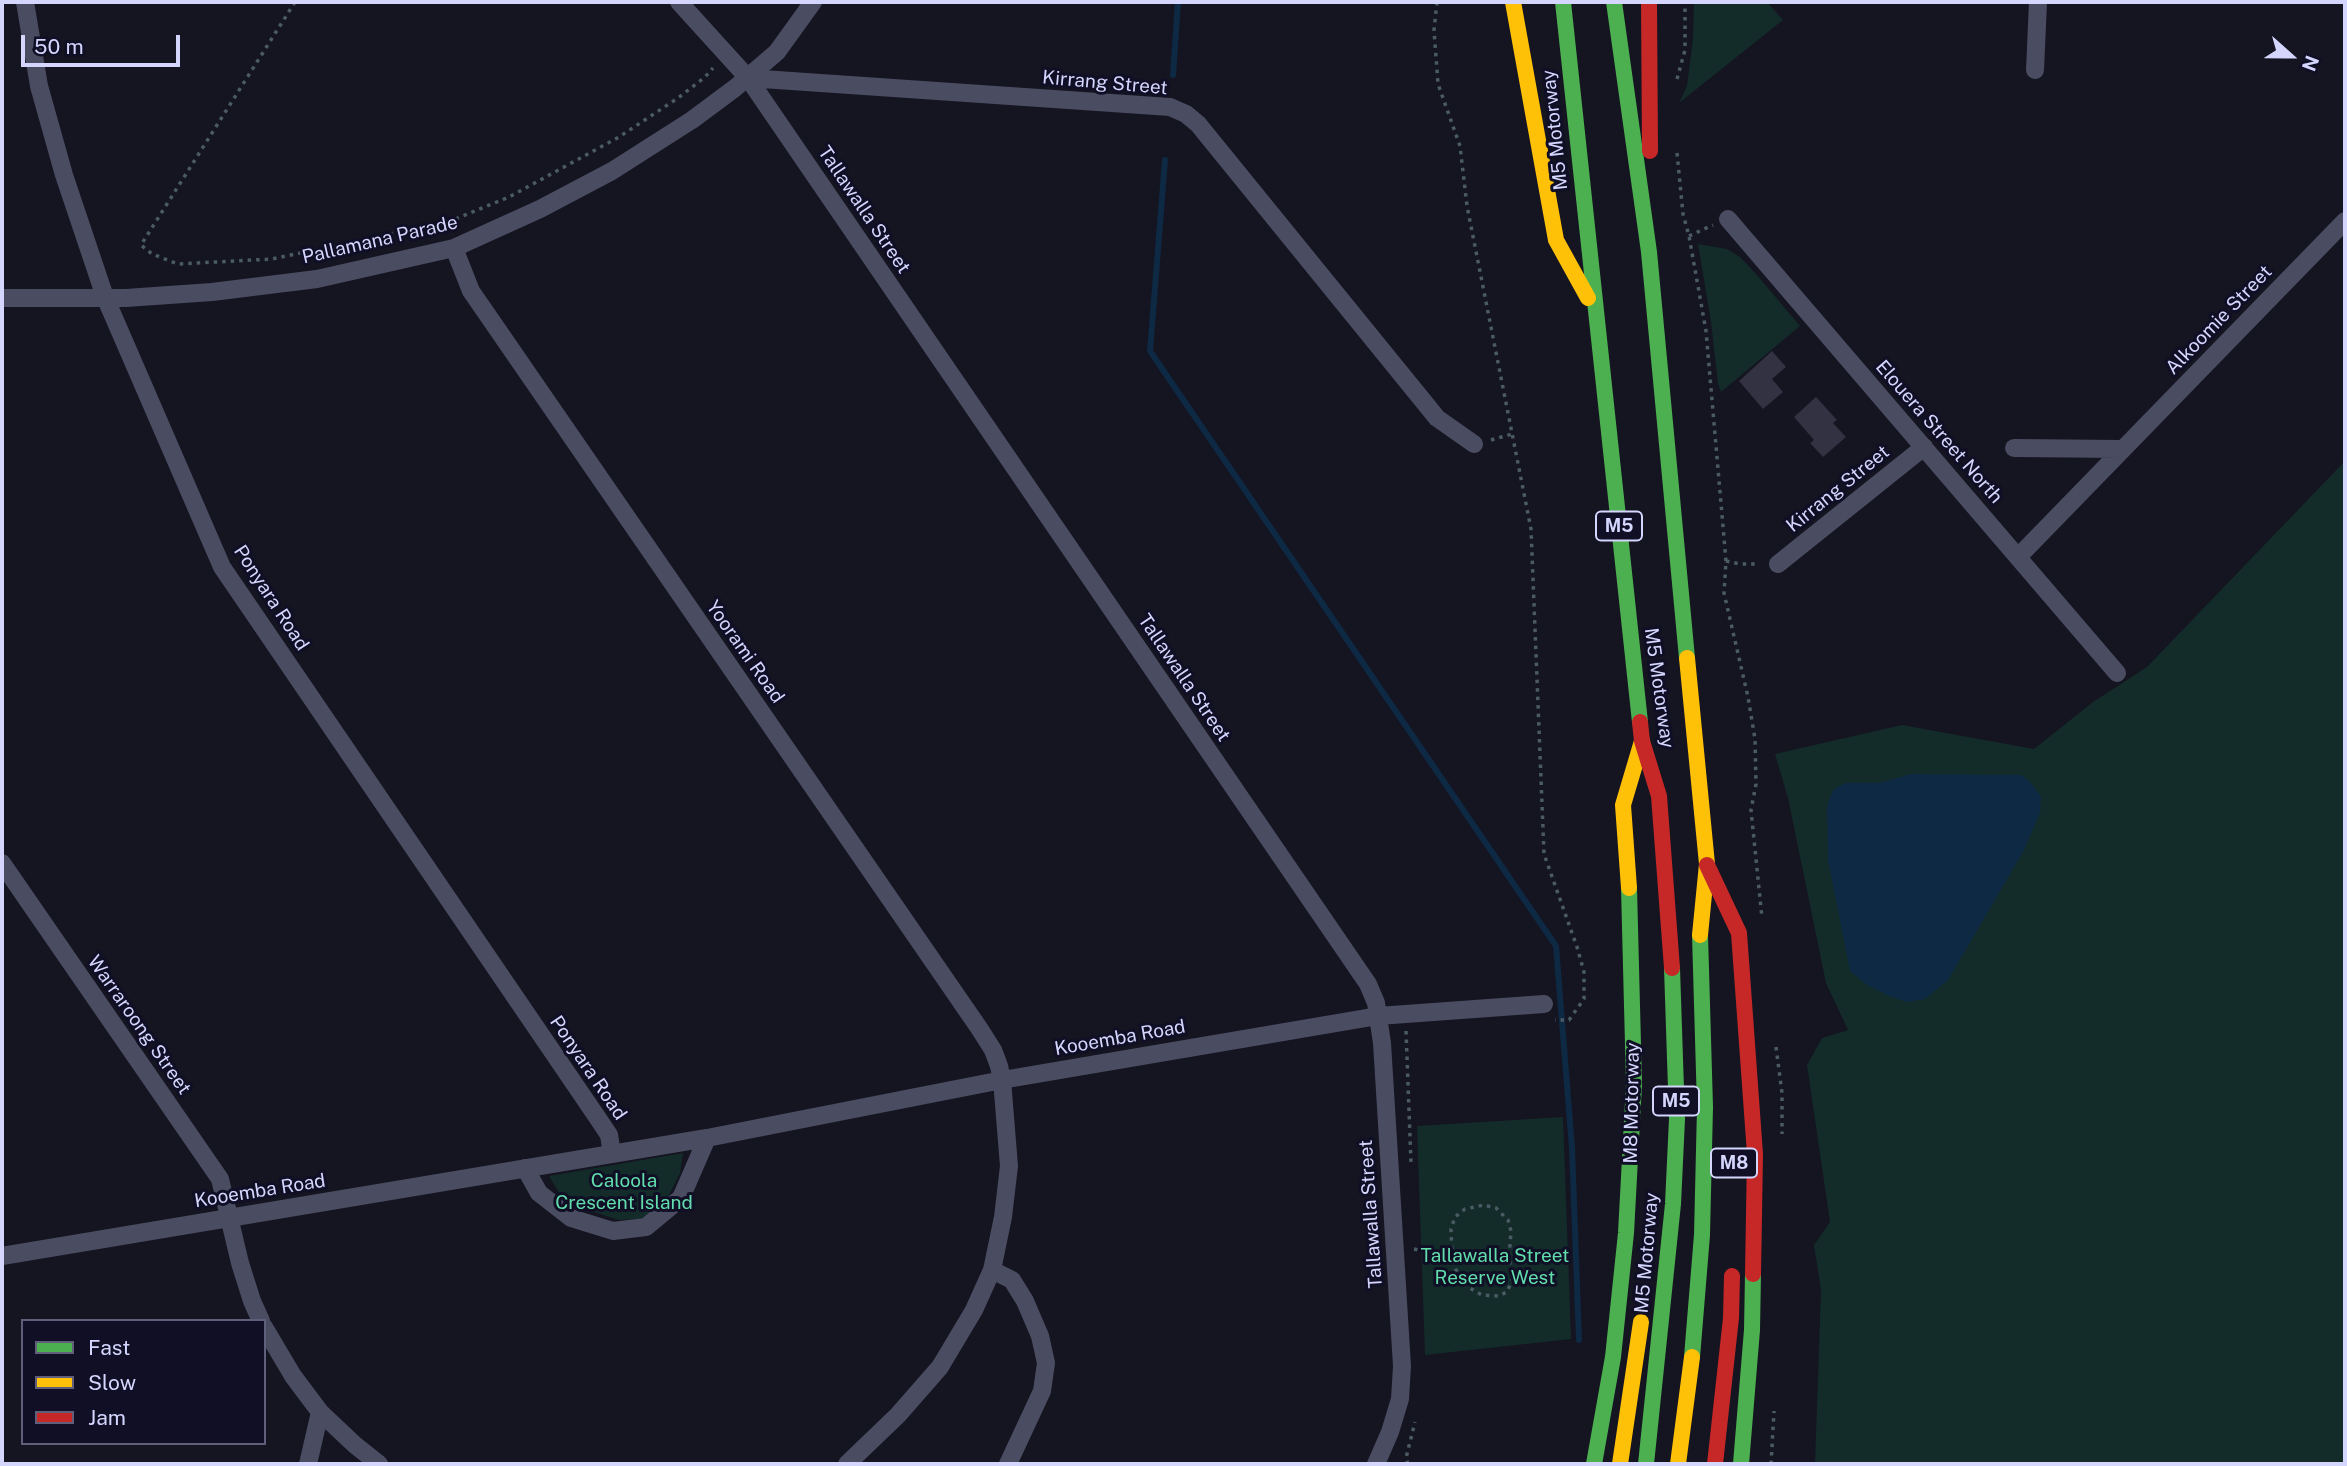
<!DOCTYPE html>
<style>
body{margin:0}
#map{position:relative;width:2347px;height:1466px;overflow:hidden;background:#151421;font-family:"Public Sans",sans-serif}
canvas{display:block}
.frame{position:absolute;inset:0;border:4px solid #d5d6fe;pointer-events:none}
.legend{position:absolute;left:21px;top:1319px;width:245px;height:126px;box-sizing:border-box;background:#100f26;border:2px solid #5f5f7c;margin:0;padding:9px 12px;list-style:none;font-size:21px;color:#d5d6fe}
.legend li{display:flex;align-items:center;gap:14px;height:35px}
.legend b{width:35px;border:2px solid #5f5f7c}
.north{position:absolute;left:2256px;top:21px;width:70px;height:70px;-webkit-text-stroke:5px #100f26;paint-order:stroke;rotate:111deg;font-size:19px;font-weight:700;line-height:28px;text-align:center;color:#d5d6fe}
.north::after{content:'';display:block;margin:auto;width:24px;height:32px;background:#d5d6fe;clip-path:polygon(50% 0,100% 100%,50% 72%,0 100%)}
.scale{position:absolute;left:21px;top:35px;width:159px;height:32px;box-sizing:border-box;border:4px solid #d5d6fe;border-top:0;padding-left:9px;font-size:21px;line-height:24px;white-space:nowrap;color:#d5d6fe;-webkit-text-stroke:5px #100f26;paint-order:stroke}
</style>
<div id="map">
<canvas width="2347" height="1466"></canvas>
<div class="frame"></div>
<ul class="legend">
<li><b style="height:9px;background:#4caf50"></b>Fast</li>
<li><b style="height:9px;background:#ffc107"></b>Slow</li>
<li><b style="height:9px;background:#c62828"></b>Jam</li>
</ul>
<div class="north">N</div>
<div class="scale">50 m</div>
</div>
<script>
const c = document.querySelector('canvas').getContext('2d');
c.lineJoin = 'round';
function paint(path, color) {
  c.fillStyle = color;
  c.fill(path, 'evenodd');
}
function toPath(rows) {
  const path = new Path2D();
  for (const r of rows) {
    path.moveTo(r[0], r[1]);
    for (let i = 2; i < r.length; i += 2) path.lineTo(r[i], r[i + 1]);
  }
  return path;
}
function stroke(path, color, width, dash) {
  c.strokeStyle = color;
  c.lineWidth = width;
  c.lineCap = dash ? 'butt' : 'round';
  c.setLineDash(dash || []);
  c.stroke(path);
}
function drawText(font, color, halo, rows, align = 'center') {
  c.font = font + ' "Public Sans",sans-serif';
  c.lineWidth = 6;
  c.setLineDash([]);
  c.textBaseline = 'middle';
  c.strokeStyle = halo;
  c.fillStyle = color;
  for (const [text, x, y, turn = 0] of rows) {
    c.save();
    c.translate(x, y);
    c.rotate((+turn || 0) * Math.PI / 180);
    c.textAlign = isNaN(turn) ? turn : align;
    if (halo) c.strokeText(text, 0, 0);
    c.fillText(text, 0, 0);
    c.restore();
  }
}
const green = toPath([
 [1694,2,1767,2,1783,20,1679,103,1687,86,1693,39],
 [1698,244,1727,249,1740,257,1757,275,1800,326,1721,392,1718,384,1711,322],
 [2345,461,2345,1464,1815,1464,1821,1290,1814,1245,1830,1222,1807,1065,1822,1038,1848,1030,1826,983,1788,798,1775,754,1902,725,2034,749,2093,702,2147,667],
 [1563,1117,1571,1339,1425,1355,1417,1126],
 [683,1153,680,1173,668,1197,656,1210,642,1219,619,1220,588,1210,561,1196,549,1176]
]);
const water = toPath([
 [1911,774,2021,775,2030,782,2041,796,2040,813,2023,852,1948,980,1925,999,1907,1002,1889,996,1867,985,1850,971,1828,860,1827,806,1833,790,1845,783,1879,783]
]);
const stream = toPath([
 [1173,75,1178,2],
 [1165,160,1150,351,1556,946,1572,1148,1579,1340]
]);
const building = toPath([
 [1772,351,1786,367,1772,379,1783,392,1763,409,1739,381],
 [1816,397,1837,420,1833,423,1846,437,1823,457,1810,443,1814,440,1794,417]
]);
const path = toPath([
 [295,2,141,245,152,254,178,264,272,259,448,222,509,197,619,137,678,98,705,77,713,68],
 [1437,2,1434,30,1438,84,1460,146,1467,206,1531,529,1544,854,1577,947,1584,972,1584,999,1569,1020,1555,1020],
 [1677,79,1685,50,1685,2],
 [1677,153,1683,214,1689,236,1706,331,1726,561,1724,593,1748,697,1755,739,1756,784,1751,810,1762,918],
 [1689,236,1713,225],
 [1491,440,1512,434],
 [1726,561,1740,564,1758,564],
 [1406,1031,1411,1163],
 [1776,1047,1782,1093,1782,1134],
 [1414,1249,1452,1257,1456,1270,1466,1286,1482,1295,1498,1296,1507,1292,1513,1278,1509,1259,1511,1231,1508,1220,1496,1208,1484,1205,1465,1209,1455,1217,1451,1229,1452,1257],
 [1408,1464,1406,1458,1415,1422],
 [1771,1464,1774,1411]
]);
const street = toPath([
 [25,2,39,86,64,175,105,297,222,567,597,1117,609,1135,612,1154],
 [679,2,748,78,1368,984,1376,1003,1382,1043,1402,1366,1400,1399,1390,1432,1376,1464],
 [2035,70,2038,2],
 [748,78,1170,107,1186,114,1198,124,1437,418,1474,444],
 [1728,219,2117,673],
 [454,248,471,291,979,1028,993,1050,999,1066,1002,1080,1009,1166,1003,1217,992,1270,974,1310,940,1367,898,1415,847,1464],
 [2,298,126,298,212,292,317,279,454,248,540,209,612,171,692,120,735,88,777,52,813,2],
 [2014,448,2122,449],
 [2019,556,2345,221],
 [1778,564,1924,447],
 [2,863,220,1179,240,1263,252,1301,261,1321],
 [525,1168,539,1193,571,1218,613,1231,646,1227,681,1198,707,1138],
 [2,1256,707,1138,1002,1080,1378,1016,1544,1004],
 [992,1270,1012,1280,1025,1301,1040,1336,1046,1363,1042,1391,1008,1464],
 [264,1327,293,1376,320,1412,355,1445,379,1464],
 [308,1464,320,1412]
]);
const fast = toPath([
 [1563,2,1640,722],
 [1614,2,1649,252,1687,658],
 [1692,1357,1702,1235,1705,1107,1700,935],
 [1594,1464,1613,1357,1626,1233,1634,1084,1629,888],
 [1646,1464,1673,1204,1677,1119,1672,968],
 [1741,1464,1752,1330,1753,1274]
]);
const slow = toPath([
 [1513,2,1556,240,1588,298],
 [1687,658,1707,864,1700,935],
 [1629,888,1623,805,1642,741],
 [1620,1464,1641,1322],
 [1678,1464,1692,1357]
]);
const jam = toPath([
 [1649,2,1650,151],
 [1640,722,1642,741,1659,796,1672,968],
 [1707,865,1739,933,1755,1154,1753,1274],
 [1715,1464,1731,1318,1732,1276]
]);
const shields = [
 [1619,526,46],
 [1676,1101,46],
 [1734,1163,46]
];
const shieldNames = [
 ["M5",1619,526],
 ["M5",1676,1101],
 ["M8",1734,1163]
];
const streetNames = [
 ["Kirrang Street",1105,83,5],
 ["M5 Motorway",1555,130,-96],
 ["Tallawalla Street",864,210,56],
 ["Pallamana Parade",380,240,-13],
 ["Alkoomie Street",2219,320,-46],
 ["Elouera Street North",1939,432,49],
 ["Kirrang Street",1838,489,-39],
 ["Ponyara Road",271,598,57],
 ["Yoorami Road",745,652,55],
 ["Tallawalla Street",1184,678,56],
 ["M5 Motorway",1659,688,82],
 ["Warraroong Street",139,1025,55],
 ["Kooemba Road",1120,1038,-10],
 ["Ponyara Road",588,1068,56],
 ["M8 Motorway",1632,1103,-89],
 ["Kooemba Road",260,1191,-9],
 ["Tallawalla Street",1371,1214,-94],
 ["M5 Motorway",1647,1253,-85]
];
const parkNames = [
 ["Caloola",624,1181],
 ["Crescent Island",624,1203],
 ["Tallawalla Street",1495,1256],
 ["Reserve West",1495,1278]
];
paint(green, '#132c29');
paint(water, '#0e2944');
stroke(stream, '#0e2944', 6);
paint(building, '#333243');
stroke(path, '#4a5b65', 3.5, [3.5, 5]);
stroke(street, '#4a4c61', 18);
stroke(fast, '#4caf50', 16);
stroke(slow, '#ffc107', 16);
stroke(jam, '#c62828', 16);
for (const [x, y, w] of shields) {
  const box = new Path2D();
  box.roundRect(x - w / 2, y - 14.5, w, 29, 5);
  c.fillStyle = '#100f26';
  c.fill(box);
  stroke(box, '#d5d6fe', 2);
}
drawText('bold 18px', '#d5d6fe', null, shieldNames);
drawText('19px', '#d5d6fe', '#100f26', streetNames);
drawText('19px', '#61deac', '#100f26', parkNames);
</script>
